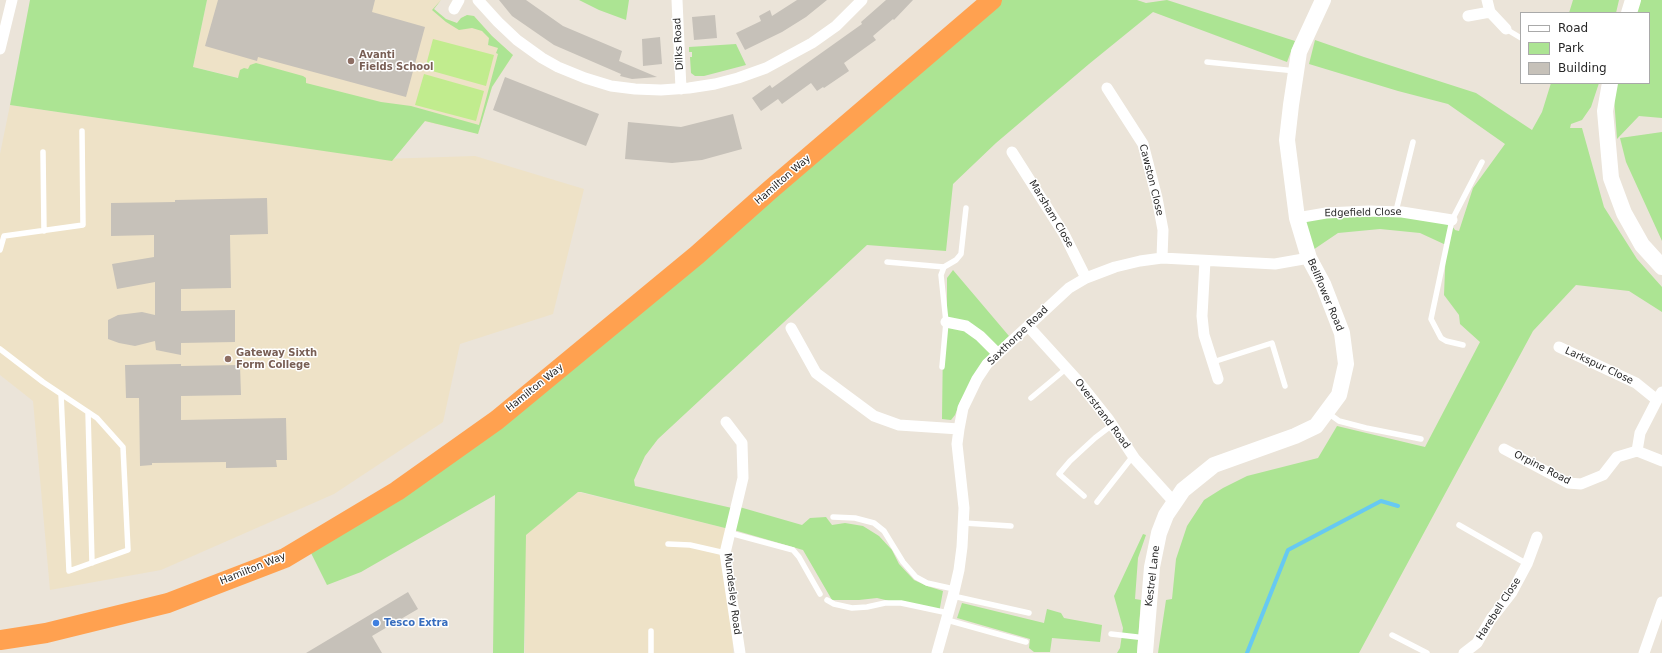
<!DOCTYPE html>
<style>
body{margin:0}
#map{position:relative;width:1662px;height:653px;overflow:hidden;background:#ebe4d9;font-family:"DejaVu Sans",sans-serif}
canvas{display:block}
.legend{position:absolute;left:1520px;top:12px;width:130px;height:72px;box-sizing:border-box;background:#fff;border:1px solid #a9a9a9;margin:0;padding:5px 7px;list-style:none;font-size:12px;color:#282828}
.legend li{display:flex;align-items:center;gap:8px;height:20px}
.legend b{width:20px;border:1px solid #a9a9a9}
</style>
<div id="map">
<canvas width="1662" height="653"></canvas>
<ul class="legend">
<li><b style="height:5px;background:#fff"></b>Road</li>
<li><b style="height:11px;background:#ace493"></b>Park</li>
<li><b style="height:11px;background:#c6c1b9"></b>Building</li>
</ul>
</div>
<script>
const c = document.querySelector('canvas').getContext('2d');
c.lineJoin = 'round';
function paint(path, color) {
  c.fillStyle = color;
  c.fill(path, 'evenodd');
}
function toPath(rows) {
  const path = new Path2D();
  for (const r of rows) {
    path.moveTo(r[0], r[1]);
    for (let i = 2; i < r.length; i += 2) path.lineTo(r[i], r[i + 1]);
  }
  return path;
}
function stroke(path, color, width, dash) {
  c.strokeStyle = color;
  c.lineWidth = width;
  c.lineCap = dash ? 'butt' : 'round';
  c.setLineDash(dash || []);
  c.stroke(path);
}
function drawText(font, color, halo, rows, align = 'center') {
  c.font = font + ' "DejaVu Sans",sans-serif';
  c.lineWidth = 3;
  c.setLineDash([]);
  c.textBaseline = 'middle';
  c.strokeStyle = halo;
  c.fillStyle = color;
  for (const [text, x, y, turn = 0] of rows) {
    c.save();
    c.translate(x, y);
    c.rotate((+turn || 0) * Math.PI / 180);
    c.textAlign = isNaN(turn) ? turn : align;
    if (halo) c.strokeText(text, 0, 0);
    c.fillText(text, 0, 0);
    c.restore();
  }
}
const education = toPath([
 [207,0,441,0,434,9,446,19,457,23,461,18,467,15,474,16,492,36,513,55,492,87,478,134,193,67],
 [10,105,382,159,475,156,584,189,553,314,460,344,443,422,334,494,161,570,50,590,33,401,0,375,0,154],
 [578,492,729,529,733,653,525,653,525,535]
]);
const green = toPath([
 [30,0,207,0,193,67,238,78,240,70,244,68,248,69,250,65,256,63,303,76,306,78,306,83,381,102,411,106,479,125,498,54,496,53,498,48,488,45,489,38,482,31,472,28,459,30,446,22,432,10,441,0,434,9,446,19,457,23,461,18,467,15,474,16,492,36,513,55,492,87,478,134,425,121,392,161,10,105],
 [579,0,629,0,626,20,599,10],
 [991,0,1137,0,1146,3,1167,0,1295,41,1287,62,1153,12,1089,64,996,143,953,184,946,251,867,245,658,439,645,456,634,480,635,486,732,508,729,529,581,492,578,492,526,535,524,653,493,653,495,495,361,572,327,585,310,551,529,393],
 [1573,0,1619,0,1616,13,1569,13],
 [1632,0,1662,0,1662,118,1639,116,1617,139,1614,98,1617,83,1649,83,1649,13,1629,13],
 [1315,40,1364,57,1476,93,1532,130,1542,112,1551,83,1599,83,1591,107,1582,120,1571,124,1570,128,1582,128,1604,207,1637,259,1662,287,1662,312,1629,291,1576,285,1533,331,1359,653,1158,653,1166,600,1172,599,1176,559,1187,526,1204,500,1223,488,1247,476,1318,458,1337,426,1425,447,1480,342,1460,324,1459,315,1444,295,1446,245,1420,233,1380,229,1338,233,1307,254,1297,218,1401,212,1447,219,1455,230,1459,231,1473,188,1505,144,1448,104,1398,91,1309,64],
 [736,44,746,65,704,76,695,76,691,73,690,57,692,57,692,52,689,52,689,47],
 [1662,132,1662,241,1626,162,1620,138],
 [953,270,1009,336,983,361,960,402,955,415,951,420,942,419,943,342,947,315,947,278],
 [736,506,802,525,810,518,826,517,832,525,845,523,863,526,879,536,892,550,899,564,914,580,927,586,943,591,939,613,877,598,859,600,832,600,803,550,734,530],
 [1143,534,1146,535,1138,558,1135,599,1141,600,1137,653,1117,653,1120,648,1123,628,1114,596],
 [962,603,1044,623,1047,609,1061,613,1064,618,1102,625,1100,642,1052,638,1050,652,1034,652,1029,648,1030,639,957,618]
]);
const pitch = toPath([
 [433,39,494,55,486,86,425,69],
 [424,74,484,91,476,121,415,105]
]);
const stream = toPath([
 [1247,653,1288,550,1381,501,1398,506]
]);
const building = toPath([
 [218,0,375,0,372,12,425,27,406,97,258,57,257,61,205,46],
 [499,0,526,0,563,26,622,51,619,61,657,77,632,79,620,76,621,74,554,45,512,16],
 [797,0,827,0,806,17,782,32,745,50,736,33,761,21,759,16,770,10,772,16],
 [886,0,913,0,894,20,893,19,873,36,876,40,844,63,849,71,824,88,823,87,817,91,811,83,782,104,778,99,761,111,752,98,770,85,772,88,862,24,861,22],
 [715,15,717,38,694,40,692,17],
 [660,37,662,64,643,66,642,39],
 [505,77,599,114,586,146,493,110],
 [733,114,742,149,702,160,672,163,625,159,628,122,681,127],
 [267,198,268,234,230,235,231,288,181,289,181,311,235,310,235,342,181,343,181,355,156,350,155,341,135,346,119,343,108,339,108,320,118,315,142,312,155,315,155,282,117,289,112,264,154,257,154,235,111,236,111,203,175,202,175,200],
 [181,364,181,366,240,365,241,395,181,396,181,420,286,418,287,460,276,460,277,467,226,468,226,462,152,463,152,465,140,466,139,398,126,398,125,365],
 [408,592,418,609,372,636,382,653,306,653]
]);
const lane = toPath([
 [1506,29,1521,38],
 [1207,62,1296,71],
 [43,152,44,231],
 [1396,211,1413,142],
 [0,250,4,236,83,225,82,131],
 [887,262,944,267],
 [1463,345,1446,341,1441,338,1431,319,1452,220,1482,162],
 [0,349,43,382,97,418,123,447,128,550,69,571,61,394],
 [1213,362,1272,343,1285,386],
 [942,367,946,322,941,275,944,267,956,260,961,254,966,208],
 [1031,398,1067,368],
 [88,412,92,563],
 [1328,413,1339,421,1366,428,1421,439],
 [1084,496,1059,474,1070,461,1095,438,1112,425],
 [1097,502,1133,456],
 [833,517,855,518,874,523,884,531,903,562,916,577,927,583,954,589],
 [964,523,1011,526],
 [1459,525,1527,564],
 [730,533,793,550,799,557,820,594],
 [668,544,690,545,725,553],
 [953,596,1029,613],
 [827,600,834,604,852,608,867,607,885,603,901,603,948,613],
 [947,620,1026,642],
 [1111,634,1146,638],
 [1392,635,1427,653],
 [651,653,651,631]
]);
const street = toPath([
 [478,0,498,22,517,40,542,58,558,67,585,78,611,86,635,89,661,90,689,88,715,84,738,78,766,68,812,43,836,26,862,0],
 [677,0,681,89],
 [1487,0,1490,12,1506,29],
 [454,9,459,0],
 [1468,16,1490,12],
 [0,49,12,0],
 [1107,88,1143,144,1157,198,1163,230,1162,258],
 [1012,152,1064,234,1086,278],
 [1297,218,1326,213,1369,211,1402,212,1452,220],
 [1205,261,1202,316,1204,335,1218,379],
 [946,322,966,326,980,336,998,354],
 [1028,326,1078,381,1109,420,1135,459,1174,502],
 [791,328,816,373,874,416,899,425,959,429],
 [1559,347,1636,383,1657,400],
 [726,422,742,443,743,478,725,553,740,653],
 [1504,449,1568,483,1581,484,1603,475,1617,457,1637,451,1662,461],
 [1637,451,1640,433,1657,400,1662,392],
 [937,653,953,596,959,570,962,547,964,508,957,444,959,429,963,408,977,379,987,364,1069,288,1086,278,1115,267,1140,261,1162,258,1275,264,1309,258],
 [1464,653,1477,643,1491,619,1512,592,1527,564,1537,537],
 [1644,653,1662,602]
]);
const secondary = toPath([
 [1629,13,1633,0],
 [1610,83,1605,111,1611,178,1624,213,1642,245,1662,267],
 [1145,653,1152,567,1159,533,1166,515,1183,490,1214,465,1295,436,1316,426,1339,395,1346,364,1342,333,1323,284,1309,258,1297,218,1287,140,1291,105,1299,52,1323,0]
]);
const highway = toPath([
 [0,640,46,633,168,603,285,558,397,491,497,420,697,255,770,190,992,0]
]);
const markers = [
 [351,61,4,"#8d6e63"],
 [228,359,4,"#8d6e63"],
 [376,623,4,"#3f7fe0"]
];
const streetNames = [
 ["Dilks Road",679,44,-93],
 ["Hamilton Way",783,180,-41],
 ["Cawston Close",1151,180,76],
 ["Edgefield Close",1363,213,-1],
 ["Marsham Close",1051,214,59],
 ["Bellflower Road",1325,295,67],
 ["Saxthorpe Road",1018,336,-44],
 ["Larkspur Close",1599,366,25],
 ["Hamilton Way",535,388,-39],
 ["Overstrand Road",1102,414,53],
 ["Orpine Road",1542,468,27],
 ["Hamilton Way",253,569,-22],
 ["Kestrel Lane",1153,576,-83],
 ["Mundesley Road",732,594,83],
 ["Harebell Close",1499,609,-57]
];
const educationNames = [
 ["Avanti",359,55],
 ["Fields School",359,67],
 ["Gateway Sixth",236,353],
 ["Form College",236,365]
];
const shopNames = [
 ["Tesco Extra",384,623]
];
paint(education, '#eee2c7');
paint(green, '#ace493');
paint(pitch, '#c1ec8e');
stroke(stream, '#67c9f2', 4);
paint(building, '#c6c1b9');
stroke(lane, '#fff', 5.5);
stroke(street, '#fff', 11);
stroke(secondary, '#fff', 16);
stroke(highway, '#ffa150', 20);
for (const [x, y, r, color] of markers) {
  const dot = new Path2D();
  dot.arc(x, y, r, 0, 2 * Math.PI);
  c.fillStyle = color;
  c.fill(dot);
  stroke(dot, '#fff', 1.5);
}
drawText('10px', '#282828', '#fff', streetNames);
drawText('bold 10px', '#785e54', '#fff', educationNames, 'left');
drawText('bold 10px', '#366cbe', '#fff', shopNames, 'left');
</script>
